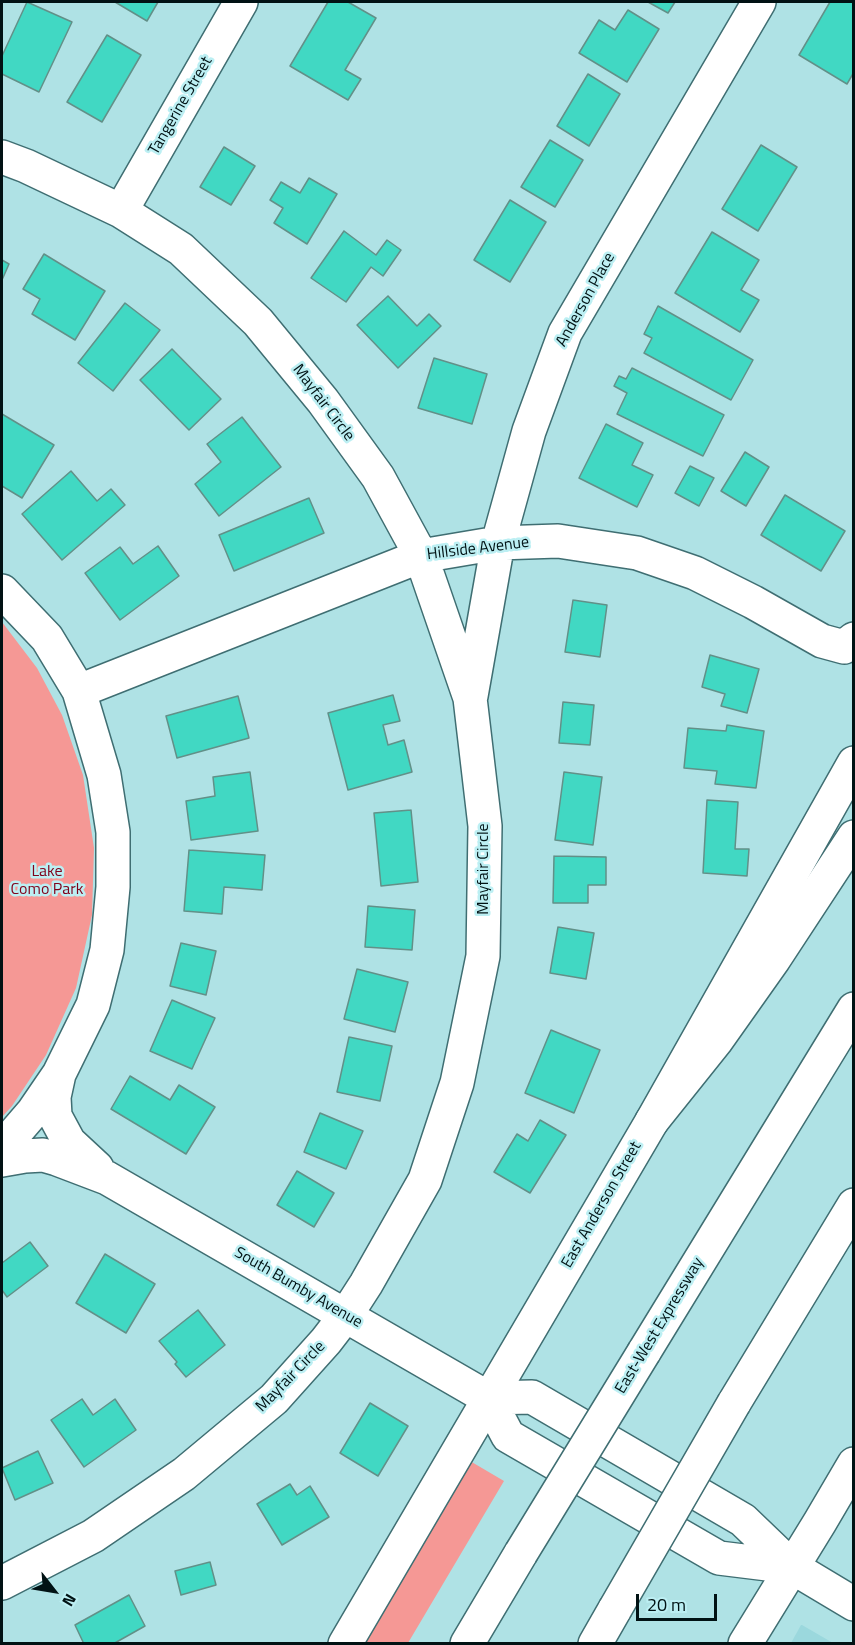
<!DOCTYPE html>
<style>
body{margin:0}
#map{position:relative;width:855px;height:1645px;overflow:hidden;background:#afe2e5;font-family:"Titillium Web",sans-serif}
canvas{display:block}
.frame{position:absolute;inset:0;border:3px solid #011214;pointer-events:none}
.north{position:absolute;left:24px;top:1561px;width:60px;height:60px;-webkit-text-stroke:4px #bceff3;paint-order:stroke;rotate:121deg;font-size:16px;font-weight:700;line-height:24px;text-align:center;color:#011214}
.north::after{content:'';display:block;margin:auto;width:21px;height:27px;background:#011214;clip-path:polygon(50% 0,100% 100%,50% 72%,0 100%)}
.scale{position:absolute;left:636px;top:1594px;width:81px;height:27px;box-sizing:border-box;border:3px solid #011214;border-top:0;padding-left:8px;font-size:18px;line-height:21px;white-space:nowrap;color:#011214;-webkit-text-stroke:4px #bceff3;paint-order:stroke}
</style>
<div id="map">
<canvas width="855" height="1645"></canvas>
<div class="frame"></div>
<div class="north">N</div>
<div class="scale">20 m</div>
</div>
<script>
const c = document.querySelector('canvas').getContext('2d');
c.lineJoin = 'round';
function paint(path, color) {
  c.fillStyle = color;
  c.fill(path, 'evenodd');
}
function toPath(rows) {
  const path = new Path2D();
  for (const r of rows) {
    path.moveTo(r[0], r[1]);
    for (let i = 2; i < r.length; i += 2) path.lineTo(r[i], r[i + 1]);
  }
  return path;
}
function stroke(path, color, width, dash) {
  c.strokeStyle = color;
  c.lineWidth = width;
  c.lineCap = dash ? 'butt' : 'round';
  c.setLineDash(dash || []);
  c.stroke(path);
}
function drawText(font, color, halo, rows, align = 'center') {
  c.font = font + ' "Titillium Web",sans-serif';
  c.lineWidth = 5;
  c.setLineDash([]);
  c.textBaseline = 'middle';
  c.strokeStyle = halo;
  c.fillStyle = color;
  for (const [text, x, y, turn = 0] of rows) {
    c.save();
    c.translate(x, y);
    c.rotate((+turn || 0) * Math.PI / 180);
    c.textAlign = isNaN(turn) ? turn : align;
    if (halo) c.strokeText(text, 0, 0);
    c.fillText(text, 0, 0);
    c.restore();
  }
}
const built = toPath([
 [801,1625,802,1625,833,1643,791,1643]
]);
const green = toPath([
 [2,622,37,668,62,715,83,775,94,848,92,915,76,988,46,1055,12,1106,2,1117],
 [470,1461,504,1481,408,1643,363,1644]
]);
const building = toPath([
 [27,2,72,22,39,92,2,74,2,56,27,2],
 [115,2,158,2,147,21,115,2],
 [328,2,348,2,376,18,345,70,361,79,348,100,290,66,328,2],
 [648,2,675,2,668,13,648,2],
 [830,2,854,2,854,72,847,84,799,55,830,2],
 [628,10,659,29,627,82,579,53,599,20,615,30,628,10],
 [107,35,141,55,102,122,67,102,107,35],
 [588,74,620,94,589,146,557,126,588,74],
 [550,140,583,160,555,207,521,187,550,140],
 [761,145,797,167,758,231,722,209,761,145],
 [224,147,255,166,231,205,200,187,224,147],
 [309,178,337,194,307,244,274,223,283,208,270,200,281,182,300,193,309,178],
 [510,200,546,222,510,282,474,260,510,200],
 [344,231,376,255,387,240,401,250,383,276,371,267,346,302,311,278,344,231],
 [712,232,759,260,741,290,759,300,740,332,675,293,712,232],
 [44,254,105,291,75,340,32,314,40,299,23,289,44,254],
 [2,260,9,264,2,280,2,260],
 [388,296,417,326,429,314,441,326,398,368,357,325,388,296],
 [125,303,160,330,113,391,78,363,125,303],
 [658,306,753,360,731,400,644,353,652,338,644,334,658,306],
 [172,349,221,399,189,430,140,380,172,349],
 [434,358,487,374,472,424,418,408,434,358],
 [632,368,724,415,703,456,617,414,627,393,614,386,619,376,626,379,632,368],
 [2,414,54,445,22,498,2,486,2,414],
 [242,417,281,467,219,516,195,484,221,462,207,444,242,417],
 [606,424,643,443,632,465,653,475,637,507,579,478,606,424],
 [745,452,769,467,746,506,721,491,745,452],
 [690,466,714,478,699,506,675,493,690,466],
 [71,471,97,501,111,489,125,505,62,560,22,514,71,471],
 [785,495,845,531,821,571,761,535,785,495],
 [309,498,324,533,234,571,219,535,309,498],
 [158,546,179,576,120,620,85,573,120,547,133,564,158,546],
 [573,600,607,605,600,657,565,652,573,600],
 [710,655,759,669,747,713,721,706,725,694,702,687,710,655],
 [393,695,400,721,383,725,388,745,404,740,412,772,348,790,328,713,393,695],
 [238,696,249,738,177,758,166,716,238,696],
 [563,702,594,705,590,745,559,743,563,702],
 [727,725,764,731,756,788,715,784,717,771,684,768,688,728,726,731,727,725],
 [250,772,258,831,191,840,186,801,215,796,213,777,250,772],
 [564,772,602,777,593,845,555,840,564,772],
 [707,800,738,802,735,849,749,849,747,876,703,873,707,800],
 [411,810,418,882,381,886,374,813,411,810],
 [189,850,265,855,262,890,224,887,222,914,184,911,189,850],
 [554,856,606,857,606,885,588,885,588,903,553,903,554,856],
 [368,906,415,910,412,950,365,947,368,906],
 [558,927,594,933,586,979,550,973,558,927],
 [181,943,216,951,206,995,170,986,181,943],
 [357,969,408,982,395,1032,344,1019,357,969],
 [172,1000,215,1018,192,1069,150,1051,172,1000],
 [551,1030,600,1050,574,1113,525,1093,551,1030],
 [349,1037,392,1046,380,1101,337,1092,349,1037],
 [130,1076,170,1100,179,1085,215,1107,186,1154,111,1109,130,1076],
 [320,1113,363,1131,346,1169,304,1152,320,1113],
 [540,1120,566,1135,530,1193,494,1172,517,1134,528,1141,540,1120],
 [297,1171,334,1193,314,1227,277,1205,297,1171],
 [30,1242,48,1266,7,1297,2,1290,2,1263,30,1242],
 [105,1254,155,1284,126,1333,76,1303,105,1254],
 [198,1310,225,1345,186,1377,175,1364,177,1362,159,1341,198,1310],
 [82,1399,93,1415,115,1399,136,1430,84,1467,51,1420,82,1399],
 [370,1403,408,1426,378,1476,340,1453,370,1403],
 [38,1451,53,1483,15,1500,2,1468,38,1451],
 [290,1484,297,1495,310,1486,329,1517,282,1545,257,1504,290,1484],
 [210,1562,216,1585,181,1595,175,1571,210,1562],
 [129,1595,145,1626,113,1644,84,1644,75,1625,129,1595]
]);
const minor = toPath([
 [2,157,26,166,121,211,181,249,258,322,323,401,378,477,421,556,470,698,485,826,483,956,457,1083,425,1180,366,1284,346,1315,326,1341,274,1399,184,1474,93,1536,2,1583],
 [121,211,241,2],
 [2,591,47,638,79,691,104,775,113,832,113,887,107,950,93,1005,59,1074,33,1112,2,1148],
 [79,691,421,556,498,543,558,541,637,553,695,573,753,602,822,641,844,647,854,639],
 [471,696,498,543,529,431,565,333,759,2],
 [59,1074,54,1097,55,1116,69,1142,97,1168],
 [2,1160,25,1156,43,1155,57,1159,107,1178,488,1398,532,1397,743,1520,792,1567,854,1604],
 [488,1398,508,1436,719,1558,792,1567]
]);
const major = toPath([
 [345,1644,652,1121,854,763],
 [745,1644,820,1522,854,1464]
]);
const highway = toPath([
 [652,1121,716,1041,774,959,854,837],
 [644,1352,854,1009],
 [734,1403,854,1205],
 [467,1644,521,1553],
 [595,1644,615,1609]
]);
const highwayBridge = toPath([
 [521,1553,644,1352],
 [615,1609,734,1403]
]);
const streetNames = [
 ["Tangerine Street",181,106,-60],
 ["Anderson Place",586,300,-61],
 ["Mayfair Circle",323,403,53],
 ["Hillside Avenue",478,549,-7],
 ["Mayfair Circle",484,869,-90],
 ["East Anderson Street",602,1205,-60],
 ["South Bumby Avenue",298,1288,30],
 ["East-West Expressway",660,1326,-59],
 ["Mayfair Circle",291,1377,-46]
];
const parkNames = [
 ["Lake",47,872],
 ["Como Park",47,890]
];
paint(built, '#9bd8dd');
paint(green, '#f59895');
paint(building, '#41d8c3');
stroke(building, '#629088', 1.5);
stroke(minor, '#3f6e72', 36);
stroke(major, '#3f6e72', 36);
stroke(highway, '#3f6e72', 36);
stroke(minor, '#fff', 33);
stroke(major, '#fff', 33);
stroke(highway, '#fff', 33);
stroke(highwayBridge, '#3f6e72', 36, []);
stroke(highwayBridge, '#fff', 33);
drawText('16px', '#011214', '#bceff3', streetNames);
drawText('16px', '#80021a', '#bceff3', parkNames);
</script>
